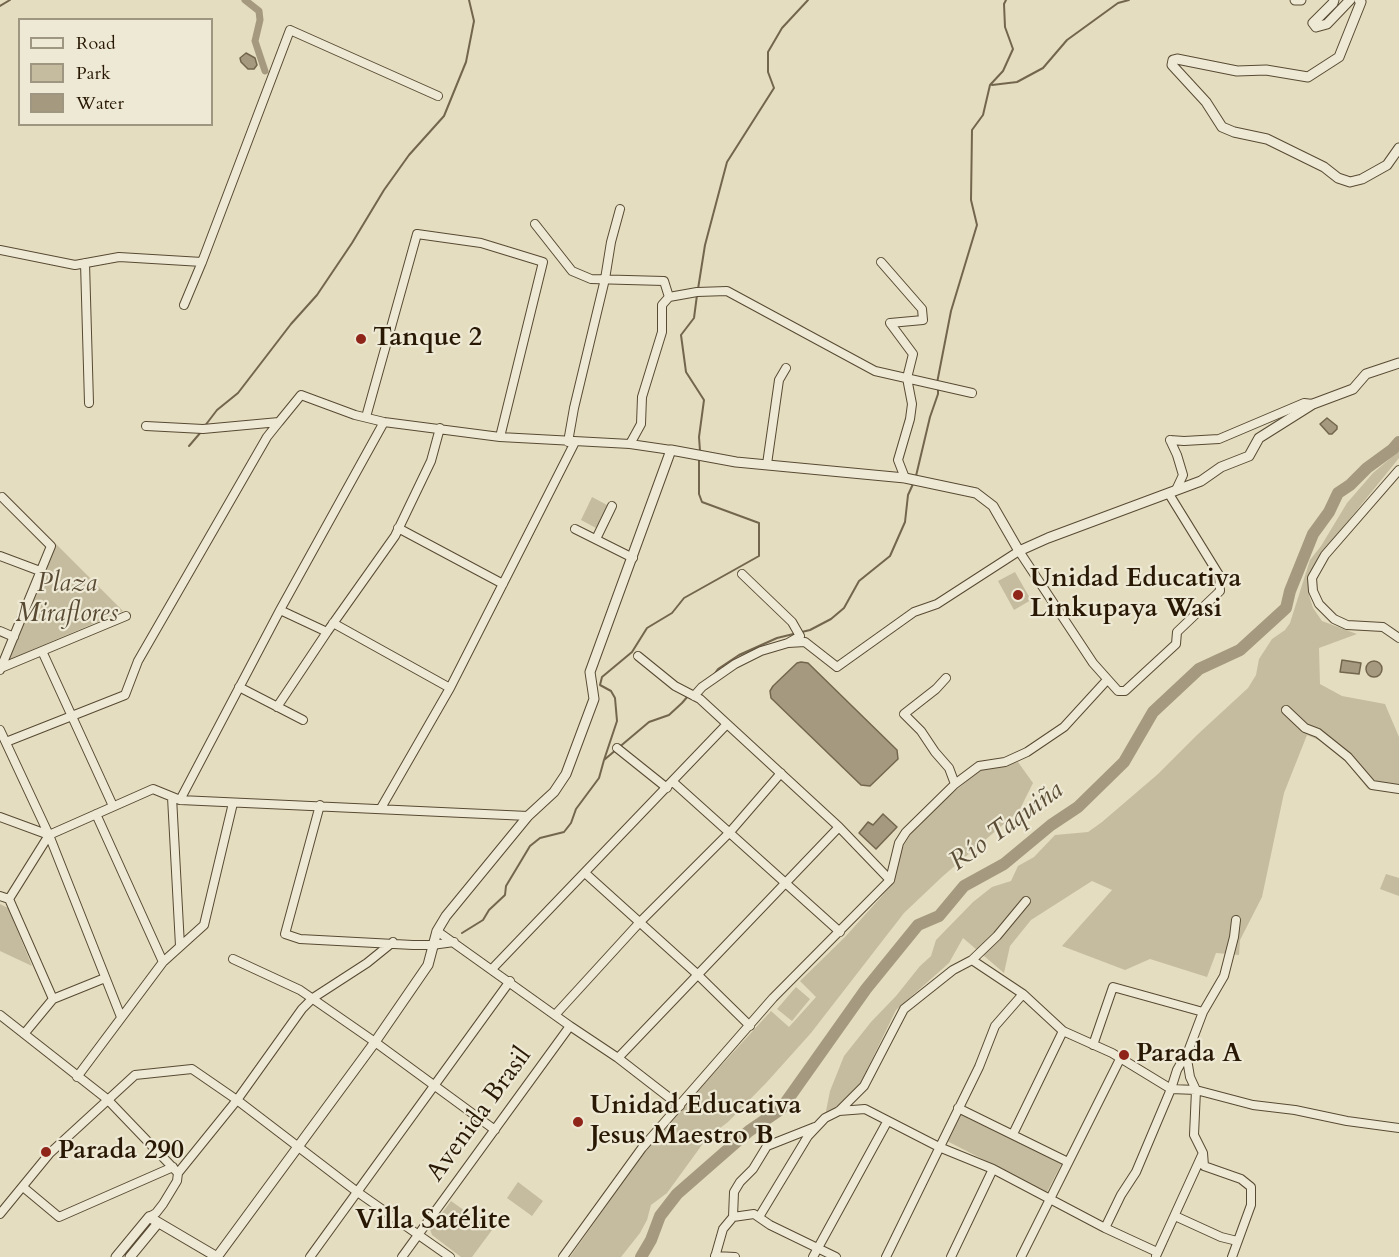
<!DOCTYPE html>
<meta charset="utf-8">
<style>
body{margin:0}
#map{position:relative;width:1399px;height:1257px;overflow:hidden;background:#e5ddbf;font-family:Cardo,serif}
canvas{display:block}
.legend{position:absolute;left:18px;top:18px;width:195px;height:108px;box-sizing:border-box;background:#eee9d5;border:2px solid #9f9681;margin:0;padding:8px 10px;list-style:none;font-size:18px;color:#291904}
.legend li{display:flex;align-items:center;gap:12px;height:30px}
.legend b{width:30px;border:2px solid #9f9681}
</style>
<div id="map">
<canvas width="1399" height="1257"></canvas>
<ul class="legend">
<li><b style="height:8px;background:#eee9d5"></b>Road</li>
<li><b style="height:16px;background:#c5bc9f"></b>Park</li>
<li><b style="height:16px;background:#a59a7f"></b>Water</li>
</ul>
</div>
<script>
const c = document.querySelector('canvas').getContext('2d');
c.lineJoin = 'round';
function paint(path, color) {
  c.fillStyle = color;
  c.fill(path, 'evenodd');
}
function toPath(rows) {
  const path = new Path2D();
  for (const r of rows) {
    if (r.length === 3) {
      path.moveTo(r[0] + r[2], r[1]);
      path.arc(r[0], r[1], r[2], 0, 2 * Math.PI);
      continue;
    }
    path.moveTo(r[0], r[1]);
    for (let i = 2; i < r.length; i += 2) path.lineTo(r[i], r[i + 1]);
  }
  return path;
}
function stroke(path, color, width, dash) {
  c.strokeStyle = color;
  c.lineWidth = width;
  c.lineCap = dash ? 'butt' : 'round';
  c.setLineDash(dash || []);
  c.stroke(path);
}
function drawText(font, color, halo, rows, align = 'center') {
  c.font = font + ' Cardo,serif';
  c.lineWidth = 4.5;
  c.setLineDash([]);
  c.textBaseline = 'middle';
  c.strokeStyle = halo;
  c.fillStyle = color;
  for (const [text, x, y, turn = 0] of rows) {
    c.save();
    c.translate(x, y);
    c.rotate((+turn || 0) * Math.PI / 180);
    c.textAlign = isNaN(turn) ? turn : align;
    if (halo) c.strokeText(text, 0, 0);
    c.fillText(text, 0, 0);
    c.restore();
  }
}
const green = toPath([
 [1399,451,1399,458,1327,547,1310,573,1309,595,1313,608,1322,621,1357,634,1319,648,1320,684,1342,696,1385,704,1399,737,1399,787,1368,789,1348,764,1326,743,1307,735,1284,793,1262,897,1240,940,1239,955,1216,953,1207,977,1150,959,1125,970,1062,946,1112,890,1092,881,1031,920,1010,946,1004,973,963,938,949,963,896,1010,859,1086,836,1110,825,1116,830,1091,844,1056,871,1022,896,996,920,966,931,956,936,940,973,902,992,887,1011,881,1018,866,1034,857,1055,835,1088,832,1102,822,1158,774,1197,735,1248,688,1256,675,1259,659,1272,639,1285,630,1290,623,1310,560,1321,546,1347,503,1373,473],
 [592,497,607,505,596,528,581,520],
 [56,544,123,611,8,660],
 [1015,572,1031,600,1014,610,998,581],
 [1018,762,1033,783,1019,811,943,876,904,913,811,1033,767,1082,728,1122,707,1138,667,1193,651,1205,647,1220,640,1233,621,1257,570,1257,652,1141,771,1011,789,1027,816,997,800,981,845,937,891,886,900,852,913,830,949,796,982,769],
 [1386,874,1399,878,1399,896,1380,889],
 [0,904,8,908,32,966,0,951],
 [796,987,810,999,792,1021,777,1009],
 [961,1112,1062,1163,1047,1192,947,1141],
 [518,1182,543,1201,532,1216,507,1198],
 [451,1201,492,1230,472,1257,461,1257,432,1235,430,1229]
]);
const water = toPath([
 [246,53,255,58,257,65,254,69,248,69,241,62,240,58,246,53],
 [1327,418,1337,426,1337,429,1332,434,1329,434,1320,424,1327,418],
 [1342,660,1361,663,1359,674,1340,672,1342,660],
 [1374,669,8],
 [801,662,808,663,897,750,898,759,870,786,861,785,771,698,770,691,773,686,797,663,801,662],
 [883,814,897,827,876,849,859,833,868,822,873,825,883,814]
]);
const stream = toPath([
 [0,6,10,0],
 [992,85,1017,82,1043,68,1067,40,1118,3,1129,0],
 [698,289,705,245,727,162,774,88,768,72,768,52,782,28,808,0],
 [697,295,694,318,681,335,686,372,704,400,699,437,700,451],
 [937,383,951,311,977,225,971,200,972,130,983,115,990,85,1003,71,1013,49,1005,27,1004,4,1006,0],
 [204,427,217,410,238,393,291,324,317,295,352,243,384,190,409,155,444,116,466,62,474,21,469,0],
 [189,446,201,432],
 [916,476,930,417,938,394,938,389],
 [713,676,718,669,739,655,777,638,810,630,831,619,844,608,859,581,890,556,905,522,908,495,913,484],
 [604,760,617,721,615,698,611,691,600,685,602,677,632,652,647,628,672,613,684,598,759,556,759,523,702,502,699,494,699,460],
 [462,933,483,920,489,910,505,895,506,886,530,846,540,838,564,832,571,823,576,809,599,778,604,760,649,722,669,715,682,703,688,696]
]);
const canal = toPath([
 [245,0,259,11,260,20,255,41,265,71]
]);
const river = toPath([
 [641,1257,651,1240,660,1216,677,1194,749,1131,781,1109,866,989,918,925,939,916,964,886,1004,864,1051,825,1078,807,1124,762,1153,712,1199,669,1240,650,1286,608,1290,591,1313,534,1329,512,1338,493,1350,485,1367,468,1393,449,1399,442]
]);
const minor = toPath([
 [535,224,572,271,591,279,664,281,669,297,697,292,727,291,875,371,972,393],
 [0,250,75,265,119,257,202,262],
 [881,262,922,309,923,320,890,323,913,354,907,378,912,404,910,419,898,460,905,478],
 [85,263,89,403],
 [184,305,202,262,290,30,438,96],
 [366,417,417,234,481,243,543,262,500,437],
 [279,422,301,395,355,415,384,422,500,437,630,444,671,450],
 [1170,440,1184,441,1219,439,1304,403,1313,404],
 [1170,440,1177,455,1183,475,1176,490],
 [568,442,574,408,605,279,611,242,620,209],
 [630,444,641,424,642,397,662,332,662,305,669,297],
 [767,464,779,380,786,368],
 [1399,470,1325,555,1312,578,1313,591,1319,604,1334,619,1347,625,1383,627,1399,638],
 [398,528,503,584],
 [575,529,633,558],
 [596,539,612,506],
 [0,556,40,571],
 [280,610,327,632],
 [333,623,450,688],
 [0,631,14,637],
 [788,643,805,642,837,667,914,612,937,604,1019,551,1093,663,1118,691,1125,691,1176,644,1177,632,1220,591,1219,575,1169,494],
 [42,651,113,806],
 [638,656,675,686,700,699,839,827,890,880],
 [1,668,126,616],
 [0,670,51,546,2,497],
 [239,687,303,720],
 [694,696,702,687,735,664,761,651,788,643,800,636,792,622,742,574],
 [277,707,327,632,395,536,431,461,440,428],
 [1286,710,1305,728,1318,733,1348,757,1372,785,1399,789],
 [0,730,49,835,121,1017],
 [6,742,125,695,138,661,267,437,279,422,203,429,146,426],
 [617,748,667,788],
 [673,782,840,932],
 [955,784,979,766,1005,762,1027,752,1064,727,1107,680],
 [172,797,180,946],
 [180,800,280,610,384,422],
 [320,805,285,934,300,939,413,945,432,945,454,942],
 [381,808,450,688,575,442],
 [96,814,163,962],
 [0,817,49,835,153,789,180,800,528,816],
 [585,873,697,974,750,1026],
 [0,896,9,899,53,999],
 [9,899,49,835],
 [437,931,570,1026,618,1058,680,1106],
 [233,959,300,990,375,1042,495,1130],
 [972,960,1023,994,1063,1031,1112,1053,1171,1089,1196,1090,1253,1105,1295,1110,1347,1121,1399,1128],
 [492,969,727,724],
 [0,1015,107,1099,178,1173],
 [555,1015,640,922,730,832,781,773],
 [24,1034,53,999,105,978],
 [1093,1045,1113,987,1203,1012],
 [1188,1053,1187,1059,1190,1077,1196,1090,1194,1135,1203,1153,1204,1166,1241,1179,1251,1187,1251,1205,1232,1257],
 [618,1058,839,827],
 [77,1077,163,962,204,925,233,803],
 [958,1108,1068,1162],
 [839,1111,865,1109,939,1147,993,1169,1105,1228,1157,1252],
 [1013,1134,1063,1031],
 [23,1187,59,1217,173,1167],
 [0,1214,50,1153,135,1075,192,1069,237,1100,356,1191,450,1257],
 [1175,1216,1221,1237,1237,1241],
 [149,1217,156,1213,163,1204,177,1181,178,1173,237,1100,302,1009,313,998,367,963,393,942],
 [733,1217,734,1192,740,1182,753,1169,767,1146,815,1127],
 [759,1217,808,1136,825,1118,839,1111,864,1086,904,1009,953,970,972,960,997,936,1026,901],
 [1105,1228,1121,1195,1136,1172,1171,1089,1177,1070,1189,1049,1203,1012,1224,976,1234,937,1236,920],
 [715,1256,735,1257],
 [1156,1256,1202,1155],
 [310,1257,510,981],
 [402,1257,570,1026],
 [563,1257,642,1148,773,998,890,880,899,843,906,832,955,784,949,768,935,752,921,731,904,714,936,689,946,678],
 [715,1257,723,1229,733,1217,754,1214,770,1225,836,1257],
 [813,1257,887,1122],
 [886,1257,979,1067,995,1026,1023,994],
 [951,1257,993,1169],
 [1021,1257,1120,1059]
]);
const tertiary = toPath([
 [1295,0,1301,0],
 [1334,0,1333,3,1313,23,1316,27,1327,24,1350,0],
 [1359,0,1361,2,1339,57,1308,77,1266,70,1237,71,1177,59,1173,60,1172,65,1206,102,1222,127,1234,132,1267,139,1324,167,1338,178,1350,182,1362,179,1387,165,1399,148],
 [116,1257,149,1217,217,1257],
 [130,1257,158,1223],
 [217,1257,375,1042,428,965,437,931,446,916,528,816,554,792,566,774,594,699,590,672,671,450,736,462,905,478,976,493,993,506,1019,551,1048,538,1201,481,1221,467,1249,456,1259,438,1313,404,1353,389,1366,374,1399,363]
]);
const markers = [
 [361,339,6,"#8f2418"],
 [1018,595,6,"#8f2418"],
 [1124,1055,6,"#8f2418"],
 [578,1122,6,"#8f2418"],
 [46,1152,6,"#8f2418"]
];
const poiNames = [
 ["Tanque 2",373,339],
 ["Unidad Educativa",1030,580],
 ["Linkupaya Wasi",1030,610],
 ["Parada A",1136,1055],
 ["Unidad Educativa",590,1107],
 ["Jesus Maestro B",590,1137],
 ["Parada 290",58,1152]
];
const parkNames = [
 ["Plaza",67,585],
 ["Miraflores",67,615]
];
const streetNames = [
 ["Avenida Brasil",480,1115,-54]
];
const waterNames = [
 ["Río Taquiña",1007,827,-36]
];
const neighbourhoodNames = [
 ["Villa Satélite",433,1222]
];
paint(green, '#c5bc9f');
paint(water, '#a59a7f');
stroke(water, '#73664e', 1.5);
stroke(stream, '#73664e', 2);
stroke(canal, '#a59a7f', 7);
stroke(river, '#a59a7f', 12);
stroke(minor, '#584a33', 10);
stroke(tertiary, '#584a33', 11);
stroke(minor, '#eee9d5', 8);
stroke(tertiary, '#eee9d5', 9);
for (const [x, y, r, color] of markers) {
  const dot = new Path2D();
  dot.arc(x, y, r, 0, 2 * Math.PI);
  c.fillStyle = color;
  c.fill(dot);
  stroke(dot, '#eee9d5', 2);
}
drawText('bold 26px', '#291904', '#eee9d5', poiNames, 'left');
drawText('italic 26px', '#584a32', '#eee9d5', parkNames);
drawText('26px', '#291904', '#eee9d5', streetNames);
drawText('italic 27px', '#5b4d35', '#eee9d5', waterNames);
drawText('bold 27px', '#291904', '#eee9d5', neighbourhoodNames);
</script>
